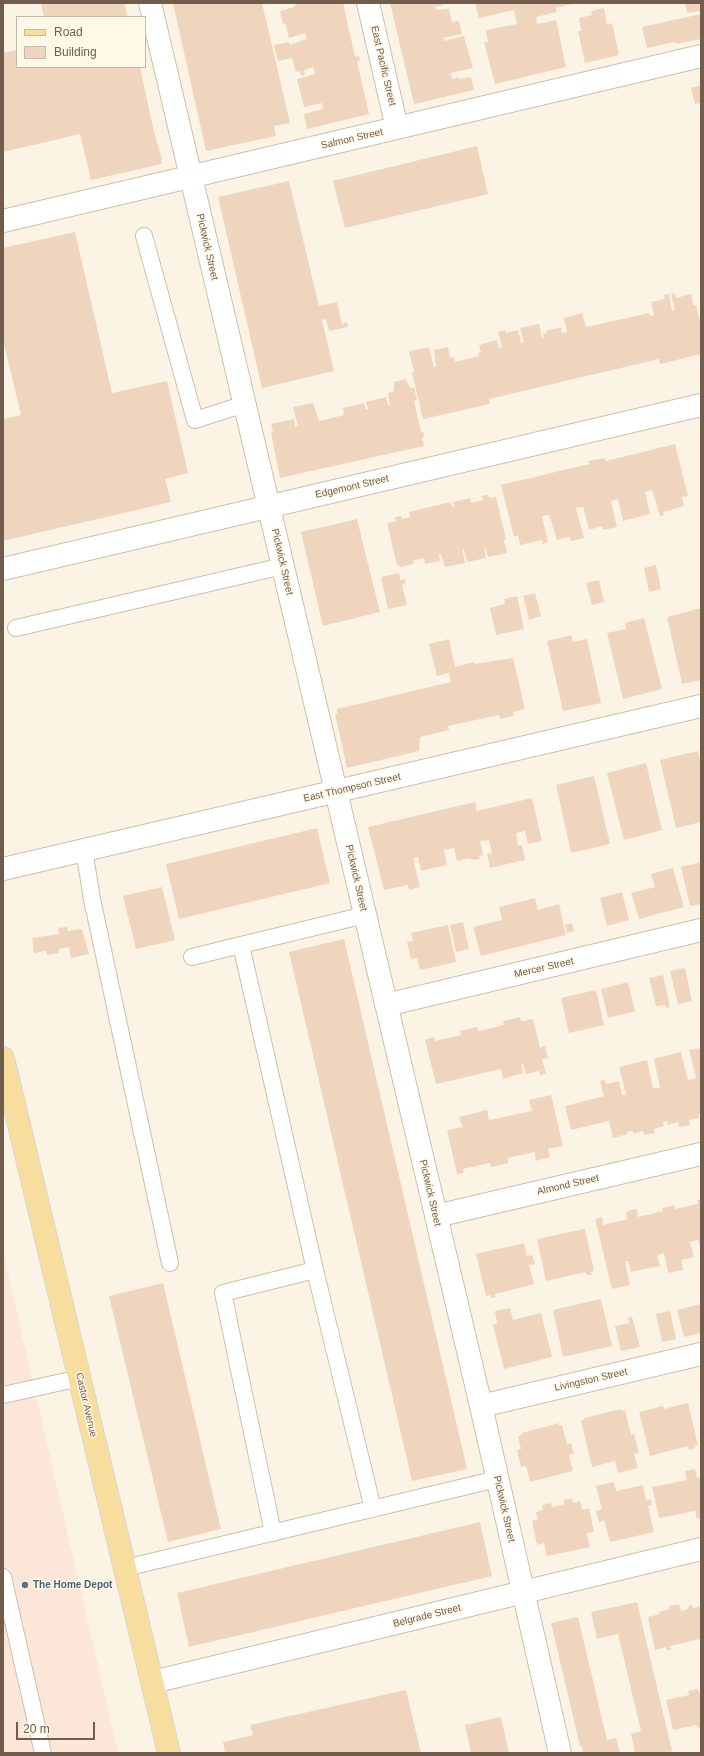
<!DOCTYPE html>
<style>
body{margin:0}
#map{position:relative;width:704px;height:1756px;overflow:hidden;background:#fbf4e4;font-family:Arial,sans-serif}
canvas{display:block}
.frame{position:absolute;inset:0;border:4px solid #725c4b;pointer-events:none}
.legend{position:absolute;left:16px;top:16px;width:130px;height:52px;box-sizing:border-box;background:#fef8e9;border:1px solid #c6baaa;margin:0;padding:5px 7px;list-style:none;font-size:12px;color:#725c4b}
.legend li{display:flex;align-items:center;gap:8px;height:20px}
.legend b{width:20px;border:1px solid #c6baaa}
.scale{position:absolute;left:16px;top:1722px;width:79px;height:18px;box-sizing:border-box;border:2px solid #725c4b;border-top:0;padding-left:5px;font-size:12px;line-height:14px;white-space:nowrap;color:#725c4b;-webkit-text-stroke:3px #fef8e9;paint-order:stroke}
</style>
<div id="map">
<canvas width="704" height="1756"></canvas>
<div class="frame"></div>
<ul class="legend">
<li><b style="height:5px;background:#f7de9f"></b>Road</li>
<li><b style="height:11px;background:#efd5bd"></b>Building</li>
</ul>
<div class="scale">20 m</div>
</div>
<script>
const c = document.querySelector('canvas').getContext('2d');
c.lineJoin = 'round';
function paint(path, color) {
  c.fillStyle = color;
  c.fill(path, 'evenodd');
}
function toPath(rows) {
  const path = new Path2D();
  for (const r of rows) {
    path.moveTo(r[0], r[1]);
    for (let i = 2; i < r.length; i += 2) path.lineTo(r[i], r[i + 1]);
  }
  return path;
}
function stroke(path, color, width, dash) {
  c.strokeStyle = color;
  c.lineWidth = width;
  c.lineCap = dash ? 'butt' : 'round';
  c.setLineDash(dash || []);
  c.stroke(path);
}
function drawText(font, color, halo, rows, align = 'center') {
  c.font = font + ' Arial,sans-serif';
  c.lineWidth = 3;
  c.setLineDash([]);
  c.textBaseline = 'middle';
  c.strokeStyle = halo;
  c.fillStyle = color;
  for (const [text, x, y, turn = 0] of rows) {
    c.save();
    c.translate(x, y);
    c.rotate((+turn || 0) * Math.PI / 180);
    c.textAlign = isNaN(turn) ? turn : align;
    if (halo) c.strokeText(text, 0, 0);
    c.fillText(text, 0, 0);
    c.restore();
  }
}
const commercial = toPath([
 [3,1252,118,1753,3,1753]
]);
const building = toPath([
 [41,3,124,3,128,17,44,17],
 [173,3,262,3,290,123,274,126,276,136,206,151],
 [297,3,343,3,355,57,359,56,360,61,357,61,369,114,307,129,304,114,323,109,322,103,304,107,297,79,315,74,313,67,304,70,305,75,301,76,300,71,296,72,292,58,278,61,274,45,289,42,290,45,307,39,305,33,289,38,285,23,283,24,280,11,294,7],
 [390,3,442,3,443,5,435,7,437,10,449,9,452,22,459,21,462,34,443,38,444,41,464,36,473,68,451,73,452,79,459,77,459,79,471,77,474,90,414,104],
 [475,3,576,3,556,8,557,12,536,17,537,24,556,20,566,67,495,84,484,42,488,42,486,30,517,24,514,10,479,18],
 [685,3,701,3,701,11,687,13],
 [604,8,607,25,612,23,619,55,585,63,578,31,581,31,579,18,592,15,591,11],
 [701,14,701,39,676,44,675,42,647,48,642,27],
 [17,50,17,67,140,67,154,132,162,159,161,160,162,164,91,180,80,134,3,152,3,53],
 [701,85,701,103,695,104,691,88],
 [477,146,488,194,345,228,333,181],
 [289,181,319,306,337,302,342,324,347,322,348,327,329,331,326,319,322,320,334,371,262,388,218,197],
 [75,232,112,393,167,381,188,473,165,479,171,502,3,541,3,419,21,415,3,340,3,248],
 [675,293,676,298,691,294,694,306,696,305,701,325,701,354,660,364,659,359,489,399,490,404,423,419,412,373,414,372,409,351,429,347,434,367,436,367,434,350,448,347,450,358,454,357,455,362,479,356,478,353,481,352,479,345,497,340,499,348,502,347,498,332,505,330,506,333,518,330,521,343,524,342,520,328,539,324,542,338,544,337,543,334,547,333,546,331,561,327,562,333,567,332,564,318,582,313,586,327,649,313,650,316,654,315,651,302,665,299,664,295,669,294,672,311,675,310,671,294],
 [406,379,410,388,414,387,417,400,414,401,421,431,423,432,424,436,422,438,424,446,280,478,271,432,273,431,271,424,294,419,295,427,298,426,293,407,313,403,319,421,344,415,343,408,364,403,366,410,368,409,366,402,386,397,388,405,390,405,388,393,394,391,394,382],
 [675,444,688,496,682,497,684,506,663,512,664,515,660,516,652,490,645,492,650,514,623,521,618,499,611,501,617,527,603,530,602,526,589,530,583,507,576,508,584,538,571,541,570,537,557,540,549,515,542,516,548,542,543,544,542,540,520,545,518,535,514,537,501,485,589,464,588,461,605,458,606,461],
 [488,495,489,498,496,497,506,539,504,540,507,553,488,557,484,544,486,558,467,562,464,549,462,549,465,563,445,567,441,554,439,555,440,561,425,564,424,558,414,560,413,564,401,567,397,565,387,523,396,521,395,517,401,516,402,519,410,517,409,512,451,502,452,507,454,507,453,502,470,498,471,502,475,502,483,500,482,496],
 [357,519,380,612,323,626,301,532],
 [656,565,661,589,649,592,644,568],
 [399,573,400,580,405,579,406,583,402,585,407,605,388,609,381,577],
 [599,580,604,602,592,605,586,583],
 [535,593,541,616,529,620,523,596],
 [517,596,524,629,496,635,490,608,505,604,504,599],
 [701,608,701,680,682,684,667,617],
 [644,618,662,689,623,699,607,633,626,629,625,623],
 [571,635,573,642,587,639,601,703,563,711,547,641],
 [449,639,455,667,474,662,474,664,513,658,525,709,513,712,514,716,500,719,499,715,448,726,449,730,420,737,419,751,347,768,335,714,337,714,337,709,451,682,449,673,437,676,429,644],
 [698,751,701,763,701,822,676,828,660,760],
 [646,763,662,830,624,840,607,773],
 [594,776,610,844,571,853,556,785],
 [532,798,542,841,528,844,525,831,516,833,518,846,522,845,525,860,490,868,487,854,492,853,489,840,480,841,483,855,479,856,480,859,472,860,470,858,457,861,454,848,444,850,447,865,421,871,418,857,413,858,420,887,409,890,408,885,384,890,368,827,475,802,477,811],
 [317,828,330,883,179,919,166,864],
 [701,862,701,904,690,906,681,867],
 [673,868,684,907,639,919,631,893,655,887,651,874],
 [162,887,175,940,136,949,123,896],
 [622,892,629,920,607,926,600,898],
 [535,898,538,910,559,904,566,935,481,956,473,927,502,920,499,907],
 [463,922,469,949,456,952,450,925],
 [572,923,574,931,567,933,565,925],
 [448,925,456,962,420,970,417,958,411,959,407,942,413,941,411,933],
 [67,927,68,931,82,929,89,954,71,958,69,947,59,949,59,953,47,955,46,951,34,953,32,938,59,934,58,928],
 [344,939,467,1469,412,1481,289,952],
 [685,968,692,1001,678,1004,670,971],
 [663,975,670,1007,666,1008,665,1005,656,1006,649,978],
 [628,982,635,1011,608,1018,601,989],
 [596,990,604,1025,569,1033,561,998],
 [520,1017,521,1021,533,1019,540,1048,545,1046,548,1058,542,1059,546,1074,540,1075,539,1071,526,1074,523,1064,521,1065,523,1073,503,1079,501,1069,436,1084,425,1040,434,1037,435,1041,461,1035,460,1031,477,1027,478,1031,504,1025,503,1021],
 [701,1048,701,1114,698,1115,699,1118,689,1120,690,1125,679,1127,678,1122,668,1125,667,1121,663,1122,664,1126,654,1129,655,1133,644,1135,643,1131,634,1134,633,1131,627,1132,628,1134,622,1136,620,1134,620,1136,613,1138,609,1121,571,1130,565,1106,604,1096,600,1081,605,1080,606,1084,619,1081,622,1095,626,1095,619,1067,647,1060,653,1088,658,1088,660,1087,654,1059,681,1052,688,1080,696,1078,689,1050],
 [551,1095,563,1146,548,1149,550,1157,536,1161,535,1152,508,1158,508,1163,491,1167,490,1163,463,1169,464,1173,457,1174,447,1130,462,1127,459,1117,487,1110,489,1120,532,1111,529,1100],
 [701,1199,701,1251,698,1240,690,1242,694,1257,681,1260,683,1270,668,1273,664,1253,657,1255,660,1266,631,1272,628,1261,625,1261,630,1285,612,1289,595,1219,602,1217,603,1225,627,1219,626,1212,631,1210,637,1209,638,1217,663,1211,662,1208,674,1205,675,1209,698,1204,697,1200],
 [585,1229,594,1271,591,1272,592,1275,587,1275,586,1272,546,1281,537,1239],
 [524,1243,527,1256,532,1255,535,1264,529,1265,534,1284,495,1294,496,1297,491,1298,491,1295,486,1296,476,1254],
 [163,1283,221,1529,168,1542,109,1296],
 [601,1299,612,1346,563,1357,553,1310],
 [701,1304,701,1333,684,1337,677,1310],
 [510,1308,513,1320,541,1313,552,1357,504,1369,493,1325,497,1324,495,1311],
 [670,1311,676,1339,662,1342,656,1314],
 [632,1317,640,1347,621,1351,615,1326,629,1323,628,1318],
 [688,1403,698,1445,694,1445,695,1448,689,1450,688,1446,650,1456,639,1412,663,1406,664,1409],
 [621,1409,622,1411,625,1410,631,1435,634,1434,639,1453,634,1454,638,1468,618,1473,615,1461,592,1467,581,1421,584,1420,584,1418],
 [559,1423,559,1426,562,1425,567,1444,571,1443,574,1453,569,1455,573,1471,530,1482,526,1466,521,1467,517,1450,521,1449,518,1436,522,1435,522,1433],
 [695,1469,697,1478,701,1477,701,1518,697,1519,695,1511,659,1518,652,1487,687,1480,685,1471],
 [614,1482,616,1491,643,1485,646,1500,651,1499,652,1505,648,1506,654,1532,610,1542,604,1520,599,1522,596,1511,602,1509,596,1486],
 [572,1498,573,1503,580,1501,582,1510,589,1508,594,1532,587,1533,590,1547,547,1556,544,1543,537,1545,532,1521,538,1519,536,1512,543,1510,542,1505,551,1503,552,1507,558,1506,564,1504,563,1500],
 [480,1522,492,1576,189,1647,177,1593],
 [637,1602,672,1751,664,1753,635,1753,631,1734,641,1731,618,1634,597,1639,591,1612],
 [679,1604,681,1611,689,1609,688,1606,692,1605,693,1608,701,1606,701,1643,700,1639,670,1646,671,1650,667,1650,666,1647,655,1650,648,1617,660,1614,659,1612,669,1609,669,1606],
 [578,1617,607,1740,616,1738,620,1753,583,1753,582,1746,580,1746,551,1623],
 [698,1689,699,1693,701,1692,701,1727,697,1728,697,1725,673,1730,666,1700,689,1695,688,1691],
 [406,1690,421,1753,225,1753,223,1742,253,1735,250,1725],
 [501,1717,509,1753,471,1753,465,1725]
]);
const lane = toPath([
 [144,236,195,420,245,404],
 [16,628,283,566],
 [84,850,92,899,170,1263],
 [192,957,241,945],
 [315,1270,241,945,365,915],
 [3,1395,80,1378],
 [273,1533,223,1293,315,1270,373,1509],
 [125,1568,497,1479],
 [3,1577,43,1753]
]);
const street = toPath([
 [150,3,481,1406,560,1753],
 [368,3,397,128],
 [3,221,701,56],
 [3,569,701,405],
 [3,869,701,706],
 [386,1005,701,930],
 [436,1216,701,1154],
 [481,1406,701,1354],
 [153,1682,701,1549]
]);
const primary = toPath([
 [3,1058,169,1753]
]);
const markers = [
 [25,1585,4,"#5c6f8a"]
];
const streetNames = [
 ["East Pacific Street",383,66,77],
 ["Salmon Street",352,139,-13],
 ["Pickwick Street",207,247,77],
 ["Edgemont Street",352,487,-13],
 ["Pickwick Street",282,562,77],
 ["East Thompson Street",352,788,-13],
 ["Pickwick Street",356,878,77],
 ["Mercer Street",544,968,-13],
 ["Almond Street",568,1185,-13],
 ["Pickwick Street",430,1193,77],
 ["Livingston Street",591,1380,-13],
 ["Castor Avenue",86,1405,77],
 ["Pickwick Street",504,1509,77],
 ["Belgrade Street",427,1616,-14]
];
const serviceNames = [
 ["The Home Depot",33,1585]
];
paint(commercial, '#fbe6d8');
paint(building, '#efd5bd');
stroke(lane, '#cebfae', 18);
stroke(street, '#cebfae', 24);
stroke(primary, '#dad5d0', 24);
stroke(lane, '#fff', 16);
stroke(street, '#fff', 22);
stroke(primary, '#f7de9f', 22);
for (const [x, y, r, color] of markers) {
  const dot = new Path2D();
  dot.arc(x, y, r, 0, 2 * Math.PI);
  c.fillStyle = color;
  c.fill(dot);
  stroke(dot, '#fef8e9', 1.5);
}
drawText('10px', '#725c4b', '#fef8e9', streetNames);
drawText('bold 10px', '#4e5e75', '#fef8e9', serviceNames, 'left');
</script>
